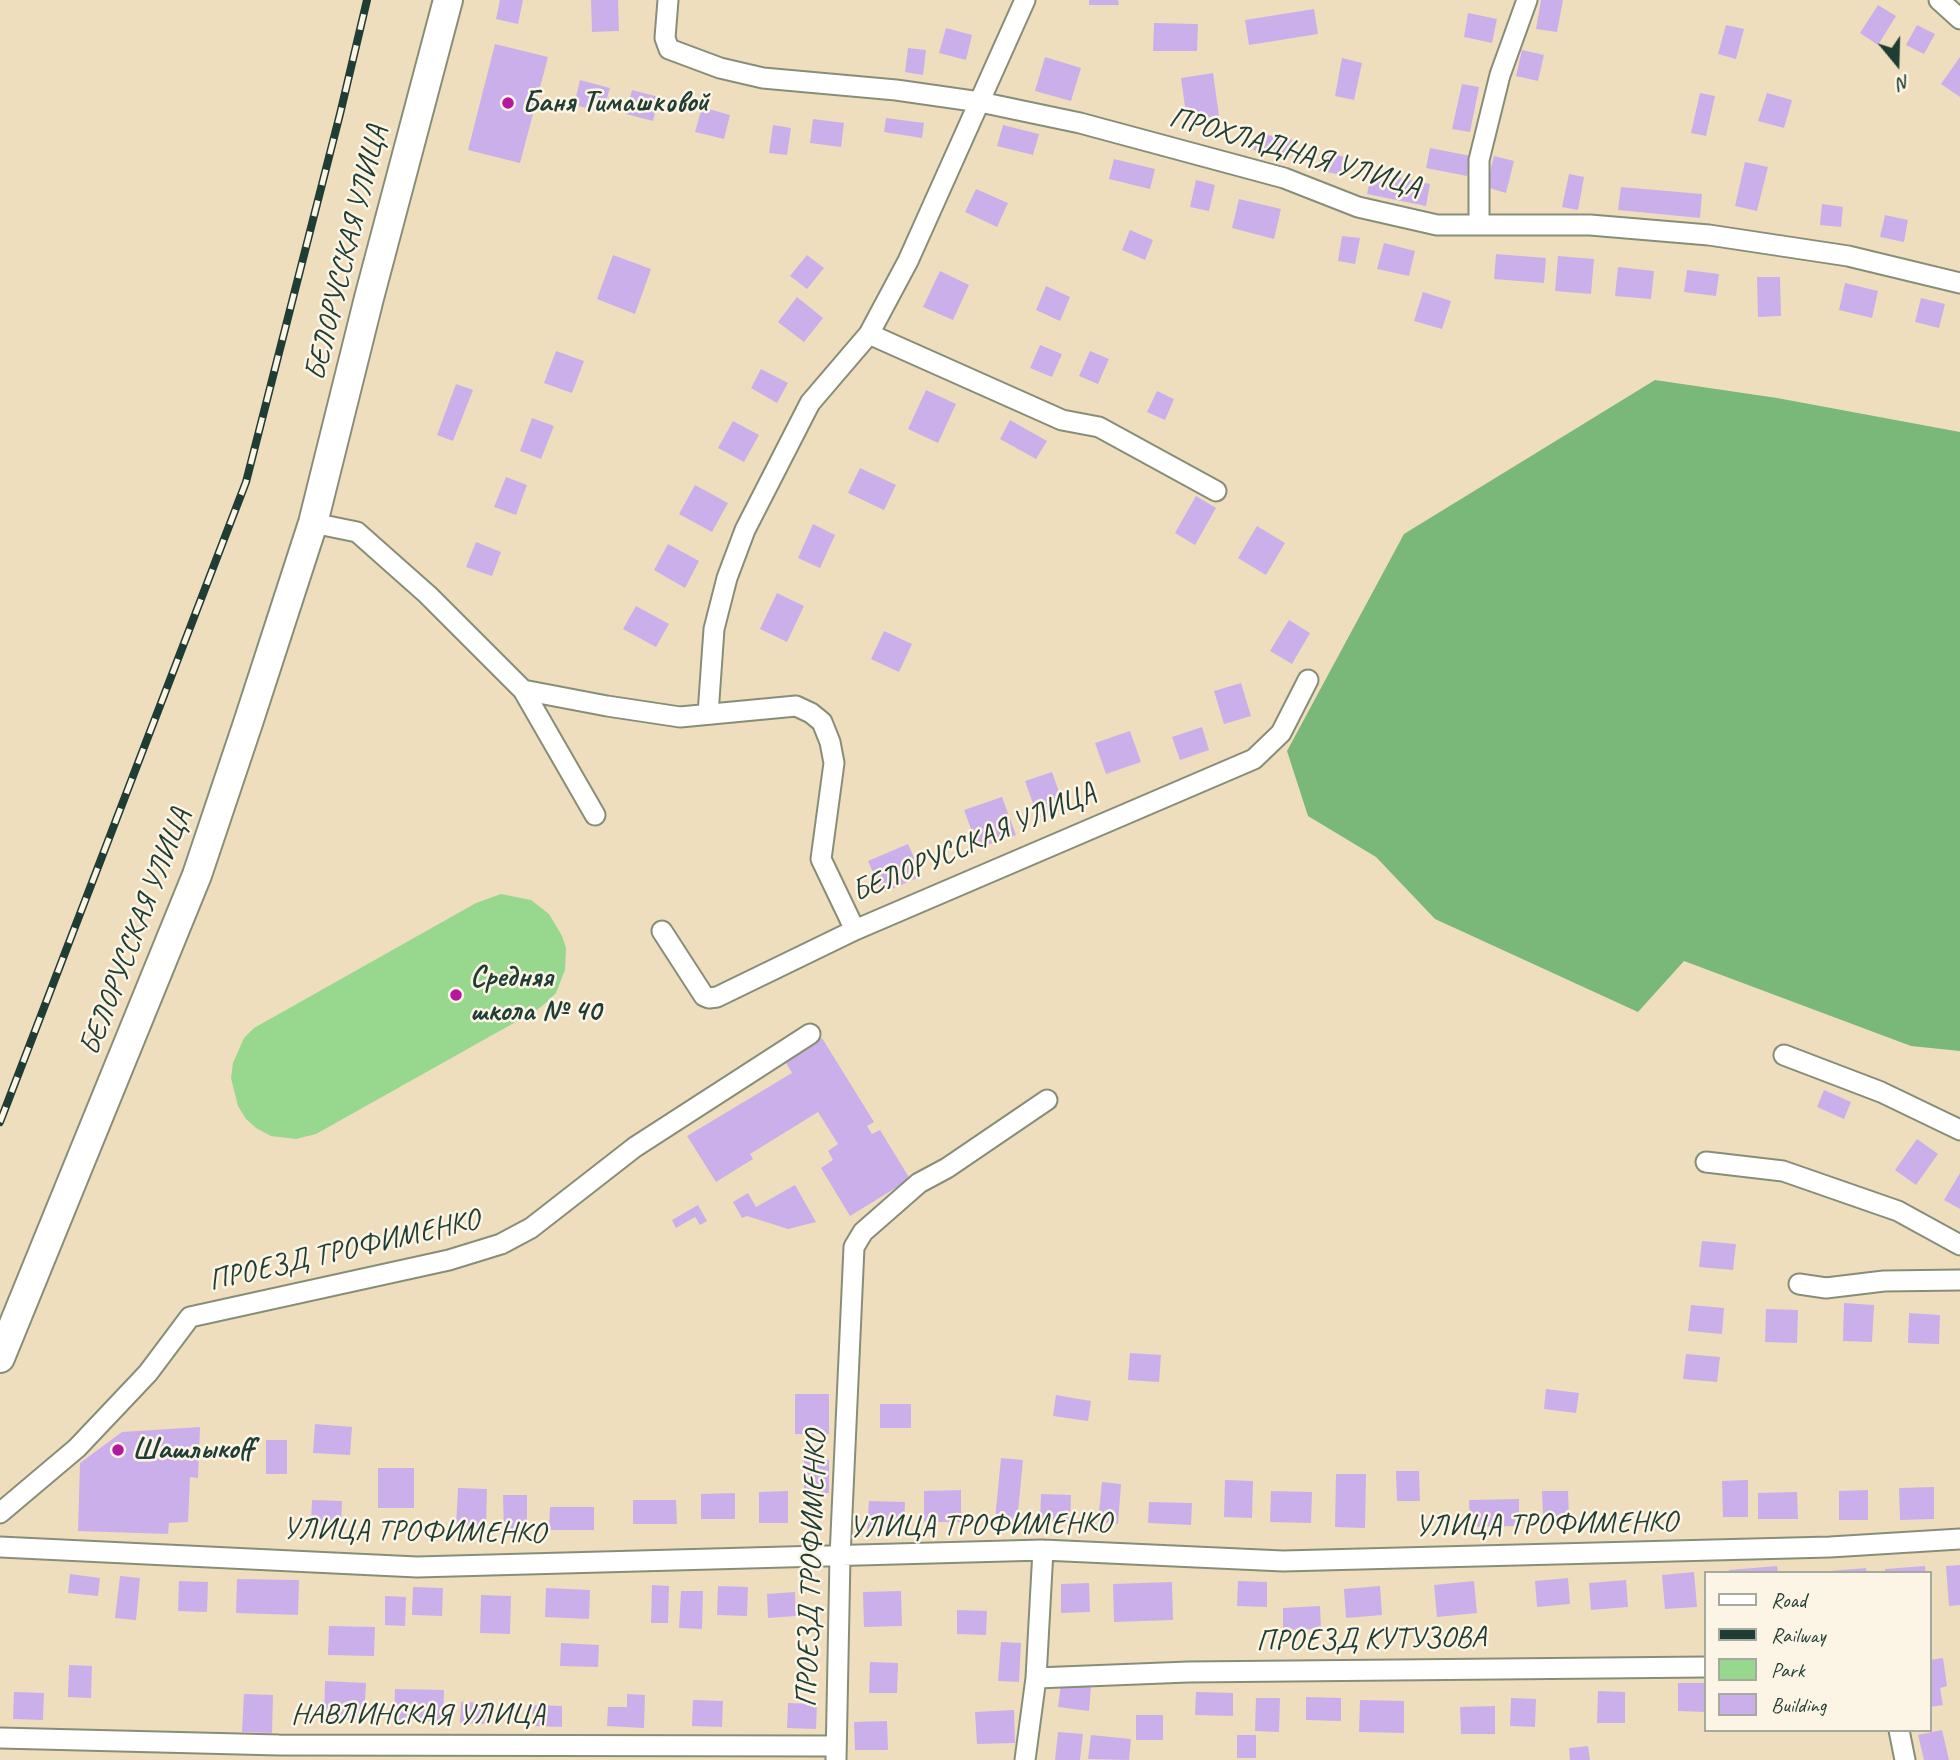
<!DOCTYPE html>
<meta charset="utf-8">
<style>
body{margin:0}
#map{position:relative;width:1960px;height:1760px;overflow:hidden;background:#efdebd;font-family:Caveat,sans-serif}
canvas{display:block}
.legend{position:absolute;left:1704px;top:1571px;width:228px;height:161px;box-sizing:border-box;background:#fcf5e5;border:2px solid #a4ab9e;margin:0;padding:9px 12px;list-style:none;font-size:21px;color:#1f3d34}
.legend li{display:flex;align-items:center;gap:14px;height:35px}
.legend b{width:35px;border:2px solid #a4ab9e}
.north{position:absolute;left:1862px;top:28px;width:70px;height:70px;-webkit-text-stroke:5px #fcf5e5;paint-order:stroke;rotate:161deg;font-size:19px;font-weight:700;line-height:28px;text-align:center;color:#1f3d34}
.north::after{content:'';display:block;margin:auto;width:24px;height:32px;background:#1f3d34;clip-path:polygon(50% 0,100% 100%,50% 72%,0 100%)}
</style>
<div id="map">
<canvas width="1960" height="1760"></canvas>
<ul class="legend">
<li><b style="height:9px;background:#fff"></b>Road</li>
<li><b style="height:9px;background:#1f3d34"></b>Railway</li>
<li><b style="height:19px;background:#97d78e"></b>Park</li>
<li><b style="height:19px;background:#cbafeb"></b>Building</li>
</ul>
<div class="north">N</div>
</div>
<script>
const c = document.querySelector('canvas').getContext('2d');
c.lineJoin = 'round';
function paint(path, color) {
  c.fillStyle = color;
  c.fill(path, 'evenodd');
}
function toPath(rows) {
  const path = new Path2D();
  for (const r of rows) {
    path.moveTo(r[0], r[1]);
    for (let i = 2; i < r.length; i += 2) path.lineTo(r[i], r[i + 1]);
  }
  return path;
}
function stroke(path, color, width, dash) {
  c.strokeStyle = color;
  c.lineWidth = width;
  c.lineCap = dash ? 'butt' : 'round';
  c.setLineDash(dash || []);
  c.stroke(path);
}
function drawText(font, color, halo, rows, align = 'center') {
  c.font = font + ' Caveat,sans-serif';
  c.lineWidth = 5;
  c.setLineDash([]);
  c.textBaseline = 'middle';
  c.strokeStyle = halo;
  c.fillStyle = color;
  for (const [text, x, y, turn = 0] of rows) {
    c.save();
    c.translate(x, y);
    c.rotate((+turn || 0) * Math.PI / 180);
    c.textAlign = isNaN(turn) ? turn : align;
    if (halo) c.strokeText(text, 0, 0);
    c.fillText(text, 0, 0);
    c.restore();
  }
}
const green = toPath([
 [501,894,531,900,549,914,562,936,566,948,565,970,556,993,548,1001,537,1010,316,1134,296,1139,271,1136,256,1128,246,1119,238,1106,231,1078,233,1063,244,1038,254,1028,476,903]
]);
const forest = toPath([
 [1655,380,1777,398,1960,432,1960,1051,1911,1046,1684,961,1638,1012,1435,919,1376,857,1308,816,1287,751,1404,534]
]);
const building = toPath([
 [500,0,523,0,518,24,496,19],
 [591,0,618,0,619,31,592,32],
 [1089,0,1118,0,1119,5,1089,5],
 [1541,0,1563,0,1557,32,1536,29],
 [1878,5,1896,16,1878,45,1860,33],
 [1314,9,1318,34,1249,45,1245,20],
 [1468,13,1497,19,1492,43,1464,37],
 [1154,23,1198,24,1197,51,1153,51],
 [1726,25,1744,29,1736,59,1718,54],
 [1917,25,1935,34,1924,54,1906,45],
 [946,28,972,35,966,60,939,53],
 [495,44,548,57,520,163,468,150],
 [908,48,926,50,923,75,905,72],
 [1522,50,1544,55,1538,81,1516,76],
 [1045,57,1081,68,1071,101,1035,91],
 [1960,57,1960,97,1941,84],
 [1342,58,1362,63,1354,100,1335,96],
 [1213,73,1219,116,1187,121,1181,78],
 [580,80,610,88,603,112,574,105],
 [1462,84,1479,87,1470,132,1452,129],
 [632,90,659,97,653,121,626,114],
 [1700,93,1715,96,1706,136,1691,133],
 [1767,93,1792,100,1784,128,1758,121],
 [702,107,730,115,724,139,695,132],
 [886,118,924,123,922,138,884,132],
 [813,119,844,123,841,147,810,143],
 [773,125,791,128,787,155,769,153],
 [1003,125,1039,134,1033,155,997,146],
 [1257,133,1294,140,1290,158,1253,150],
 [1430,148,1471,156,1467,176,1426,168],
 [1321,152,1350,158,1346,176,1317,170],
 [1494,156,1514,161,1506,193,1486,187],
 [1114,159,1155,169,1150,189,1109,179],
 [1745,162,1768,167,1757,211,1735,206],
 [1372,172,1430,184,1426,206,1367,194],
 [1569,174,1584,177,1578,210,1562,207],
 [1196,180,1215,185,1209,211,1190,207],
 [1621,187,1702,194,1700,218,1618,210],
 [976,189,1008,203,997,227,965,212],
 [1239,199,1281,209,1274,239,1232,228],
 [1822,204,1843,207,1841,227,1820,225],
 [1885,215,1908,220,1904,242,1880,237],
 [1130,230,1153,240,1145,260,1122,250],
 [1342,236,1360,238,1355,264,1338,261],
 [1384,243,1415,251,1409,276,1377,269],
 [1496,254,1546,258,1544,283,1494,279],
 [613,255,651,269,635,314,597,299],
 [807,255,824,268,807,289,790,276],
 [1558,256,1594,259,1591,294,1555,291],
 [1618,267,1654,271,1651,299,1615,296],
 [1687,270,1719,274,1716,296,1684,292],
 [940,271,969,285,953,320,923,307],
 [1757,277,1780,277,1781,316,1758,317],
 [1845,283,1878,291,1872,318,1839,310],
 [1046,286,1070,297,1060,321,1036,310],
 [1423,292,1451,301,1442,329,1414,321],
 [797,297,823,318,804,342,778,322],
 [1921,298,1945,304,1939,328,1915,322],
 [1040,345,1062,354,1052,377,1030,368],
 [556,351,584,361,572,393,544,383],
 [1090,351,1109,359,1098,384,1079,376],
 [761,369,788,383,777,403,751,388],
 [456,384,473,390,453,441,437,435],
 [926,390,956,404,938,443,908,429],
 [1157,391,1174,399,1165,420,1147,412],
 [532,418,554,426,541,459,520,451],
 [1010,420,1047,441,1036,459,1000,439],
 [733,421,759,435,744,462,718,448],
 [860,468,896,485,884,510,848,493],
 [506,477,527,485,516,515,494,507],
 [695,485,728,503,712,532,679,514],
 [1196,496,1216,508,1195,545,1175,533],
 [813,524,835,535,820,568,798,558],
 [1257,526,1285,543,1266,575,1238,558],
 [476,542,501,552,492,576,466,567],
 [668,544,699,561,685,588,654,570],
 [777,593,804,606,787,642,760,629],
 [636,606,669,624,656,647,623,629],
 [1289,620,1310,633,1292,664,1270,651],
 [884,631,912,644,899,672,871,659],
 [1241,683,1251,716,1224,724,1214,691],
 [1202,727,1209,750,1180,760,1172,737],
 [1130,731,1141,762,1106,774,1095,743],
 [1052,772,1065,809,1038,818,1025,781],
 [1002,797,1016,835,978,848,964,810],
 [908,844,922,876,882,893,868,861],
 [822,1038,874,1122,867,1126,872,1134,880,1130,910,1179,850,1216,821,1168,833,1160,828,1151,838,1144,818,1112,750,1154,753,1159,716,1182,687,1136,792,1073,785,1061],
 [1824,1090,1851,1102,1844,1119,1817,1107],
 [1917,1139,1938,1154,1916,1185,1895,1170],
 [1960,1173,1960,1209,1944,1200],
 [795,1185,816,1222,788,1229,747,1216,742,1218,733,1202,748,1193,756,1207],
 [698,1205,707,1221,700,1225,695,1217,676,1228,672,1220],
 [1702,1241,1736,1244,1733,1270,1699,1267],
 [1844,1303,1874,1305,1872,1342,1843,1341],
 [1691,1305,1724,1308,1722,1334,1688,1331],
 [1766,1309,1798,1310,1797,1343,1765,1342],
 [1909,1313,1940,1315,1939,1344,1908,1343],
 [1130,1353,1161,1355,1159,1382,1128,1380],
 [1686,1354,1720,1357,1717,1382,1683,1379],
 [1546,1389,1579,1393,1576,1413,1544,1409],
 [795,1394,829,1394,829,1434,795,1434],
 [1056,1395,1091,1401,1088,1421,1053,1416],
 [880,1404,911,1404,911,1428,880,1428],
 [315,1424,352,1427,350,1455,313,1453],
 [200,1427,198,1478,190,1477,188,1522,169,1523,168,1534,78,1531,80,1463,122,1432],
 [266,1440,287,1440,287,1474,266,1474],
 [1001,1458,1023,1460,1017,1522,995,1520],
 [804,1460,829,1460,829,1493,804,1493],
 [378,1468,414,1468,414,1508,378,1508],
 [1396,1471,1419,1471,1420,1501,1397,1501],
 [1336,1474,1366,1474,1365,1528,1335,1527],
 [1225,1480,1253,1481,1252,1518,1224,1517],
 [1748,1480,1748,1517,1723,1517,1722,1481],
 [1102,1482,1121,1484,1118,1524,1098,1522],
 [1934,1487,1934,1519,1900,1520,1899,1488],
 [458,1488,487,1489,486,1527,456,1526],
 [961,1490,961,1522,924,1522,924,1491],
 [1868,1490,1868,1520,1839,1520,1839,1491],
 [788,1491,788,1523,759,1523,759,1492],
 [1271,1491,1312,1492,1311,1523,1270,1522],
 [1542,1491,1568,1491,1569,1516,1543,1516],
 [1797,1492,1798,1519,1758,1519,1758,1493],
 [735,1493,735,1519,701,1519,701,1494],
 [1041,1494,1071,1495,1070,1522,1040,1521],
 [503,1495,527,1495,527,1533,504,1533],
 [1519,1499,1519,1526,1470,1527,1469,1500],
 [312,1500,342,1501,341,1526,311,1525],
 [633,1500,676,1500,677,1524,633,1524],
 [869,1501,905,1502,904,1531,867,1530],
 [1149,1502,1192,1503,1191,1525,1148,1523],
 [550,1507,594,1507,594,1530,549,1530],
 [1960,1565,1960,1605,1949,1606,1946,1566],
 [1777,1566,1778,1573,1729,1573,1729,1570],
 [1925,1566,1926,1573,1885,1573,1885,1569],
 [1866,1568,1867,1573,1830,1573,1829,1571],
 [1694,1572,1697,1607,1665,1609,1662,1575],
 [70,1574,100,1578,98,1596,68,1593],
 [120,1576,140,1578,136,1620,115,1618],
 [1568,1578,1570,1604,1537,1607,1535,1581],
 [237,1579,299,1580,298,1615,236,1613],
 [1626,1580,1628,1607,1591,1610,1589,1583],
 [179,1581,208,1582,207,1612,178,1611],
 [1238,1581,1267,1582,1267,1607,1237,1606],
 [1474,1581,1477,1613,1437,1617,1434,1585],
 [1172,1582,1173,1620,1114,1622,1113,1584],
 [1089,1583,1090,1612,1061,1613,1061,1584],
 [652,1585,669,1586,668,1623,651,1623],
 [718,1586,748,1587,747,1616,717,1615],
 [1380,1586,1382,1615,1346,1618,1344,1589],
 [413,1587,443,1588,442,1616,412,1615],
 [546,1588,590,1590,589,1619,545,1617],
 [681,1591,703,1591,702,1629,679,1628],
 [901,1591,902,1626,864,1627,863,1592],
 [795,1592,796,1616,768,1618,767,1594],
 [481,1595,511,1596,510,1634,480,1633],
 [385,1596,406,1597,405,1626,385,1625],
 [1320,1606,1321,1629,1283,1630,1283,1608],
 [957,1610,987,1611,986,1635,957,1634],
 [329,1626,375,1627,374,1656,328,1655],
 [1001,1642,1021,1643,1019,1682,998,1681],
 [561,1643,599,1645,598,1667,560,1666],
 [1943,1658,1947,1686,1940,1688,1943,1705,1930,1707,1930,1660],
 [870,1662,898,1663,897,1693,869,1693],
 [69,1665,92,1666,91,1698,68,1697],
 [325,1681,366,1683,364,1720,324,1719],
 [1061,1683,1091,1686,1089,1711,1058,1707],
 [1678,1683,1706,1683,1706,1712,1678,1711],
 [395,1689,444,1690,443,1722,394,1720],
 [1598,1691,1625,1692,1625,1723,1597,1723],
 [14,1692,44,1693,43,1720,13,1719],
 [1196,1692,1233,1693,1233,1716,1195,1715],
 [244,1694,273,1695,272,1733,242,1732],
 [627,1694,645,1695,644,1728,607,1726,608,1707,627,1707],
 [1306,1697,1341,1698,1341,1721,1306,1720],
 [1256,1698,1280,1698,1279,1732,1255,1731],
 [1511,1698,1536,1699,1535,1727,1510,1726],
 [693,1700,723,1701,722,1727,692,1726],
 [1360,1700,1404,1701,1404,1733,1359,1732],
 [461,1702,490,1703,489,1724,460,1723],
 [788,1703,817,1704,816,1729,787,1728],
 [533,1705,562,1706,562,1727,532,1726],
 [1495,1706,1495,1734,1461,1734,1460,1707],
 [1014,1710,1015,1743,977,1744,975,1712],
 [1136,1715,1163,1715,1163,1740,1136,1740],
 [887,1721,888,1750,855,1750,854,1722],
 [1942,1730,1949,1760,1924,1760,1918,1735],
 [1058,1732,1083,1734,1080,1760,1055,1760],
 [1091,1735,1131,1739,1129,1760,1088,1759],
 [1237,1735,1256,1735,1256,1758,1237,1758],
 [1588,1746,1590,1760,1570,1760,1569,1748]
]);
const minor = toPath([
 [668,0,665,38,669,49,720,68,763,78,896,90,980,102,1080,123,1284,178,1358,207,1437,225,1590,225,1709,235,1848,256,1960,283],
 [1939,0,1960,19],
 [1479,223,1479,160,1500,75,1527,0],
 [869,334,1062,420,1099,427,1216,491],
 [313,523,357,532,428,595,523,690,595,815],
 [523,690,607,706,680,717,796,706,811,713,822,722,830,742,834,763,821,859,855,930],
 [708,714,714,629,727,578,745,530,810,403,869,334,908,261,1025,0],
 [662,931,704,996,709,998,717,997,855,930,1254,759,1281,733,1308,680],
 [1784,1055,1881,1092,1960,1130],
 [1706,1162,1783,1171,1898,1211,1960,1245],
 [1799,1284,1826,1288,1884,1281,1960,1280],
 [0,1513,77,1448,148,1373,190,1317,449,1260,501,1244,531,1228,635,1147,810,1034],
 [0,1547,417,1567,1043,1550,1283,1561,1830,1547,1960,1539],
 [1036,1678,1188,1672,1706,1667],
 [1899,1730,1905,1760],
 [0,1738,279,1745,836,1746],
 [836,1760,840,1557,854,1247,863,1232,919,1183,947,1168,1047,1100],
 [1025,1760,1036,1678,1043,1550]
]);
const secondary = toPath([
 [0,1358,197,875,248,723,313,523,369,298,448,0]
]);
const rail = toPath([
 [0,1122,246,482,340,114,367,0]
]);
const markers = [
 [508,103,7,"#b5179e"],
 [456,995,7,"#b5179e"],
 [118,1450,7,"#b5179e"]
];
const poiNames = [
 ["Баня Тимашковой",522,103],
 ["Средняя",470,978],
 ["школа № 40",470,1012],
 ["Шашлыкоff",132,1450]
];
const streetNames = [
 ["ПРОХЛАДНАЯ УЛИЦА",1295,153,16],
 ["БЕЛОРУССКАЯ УЛИЦА",347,253,-76],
 ["БЕЛОРУССКАЯ УЛИЦА",974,843,-23],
 ["БЕЛОРУССКАЯ УЛИЦА",136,932,-69],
 ["ПРОЕЗД ТРОФИМЕНКО",344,1251,-13],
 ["УЛИЦА ТРОФИМЕНКО",1546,1525,-1],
 ["УЛИЦА ТРОФИМЕНКО",980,1526,-1],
 ["УЛИЦА ТРОФИМЕНКО",414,1532,1],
 ["ПРОЕЗД ТРОФИМЕНКО",812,1569,-88],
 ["ПРОЕЗД КУТУЗОВА",1371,1640,-1],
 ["НАВЛИНСКАЯ УЛИЦА",418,1715]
];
paint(green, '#97d78e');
paint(forest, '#79b879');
paint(building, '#cbafeb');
stroke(minor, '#878e78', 23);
stroke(secondary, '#878e78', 32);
stroke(minor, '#fff', 19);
stroke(secondary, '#fff', 28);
stroke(rail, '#1f3d34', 8);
stroke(rail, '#fcf5e5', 5, [16]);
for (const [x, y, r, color] of markers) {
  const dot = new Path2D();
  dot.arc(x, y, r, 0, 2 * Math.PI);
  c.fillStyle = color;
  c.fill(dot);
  stroke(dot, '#fcf5e5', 2.5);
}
drawText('bold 30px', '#1f3d34', '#fcf5e5', poiNames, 'left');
drawText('30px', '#1f3d34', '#fcf5e5', streetNames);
</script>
